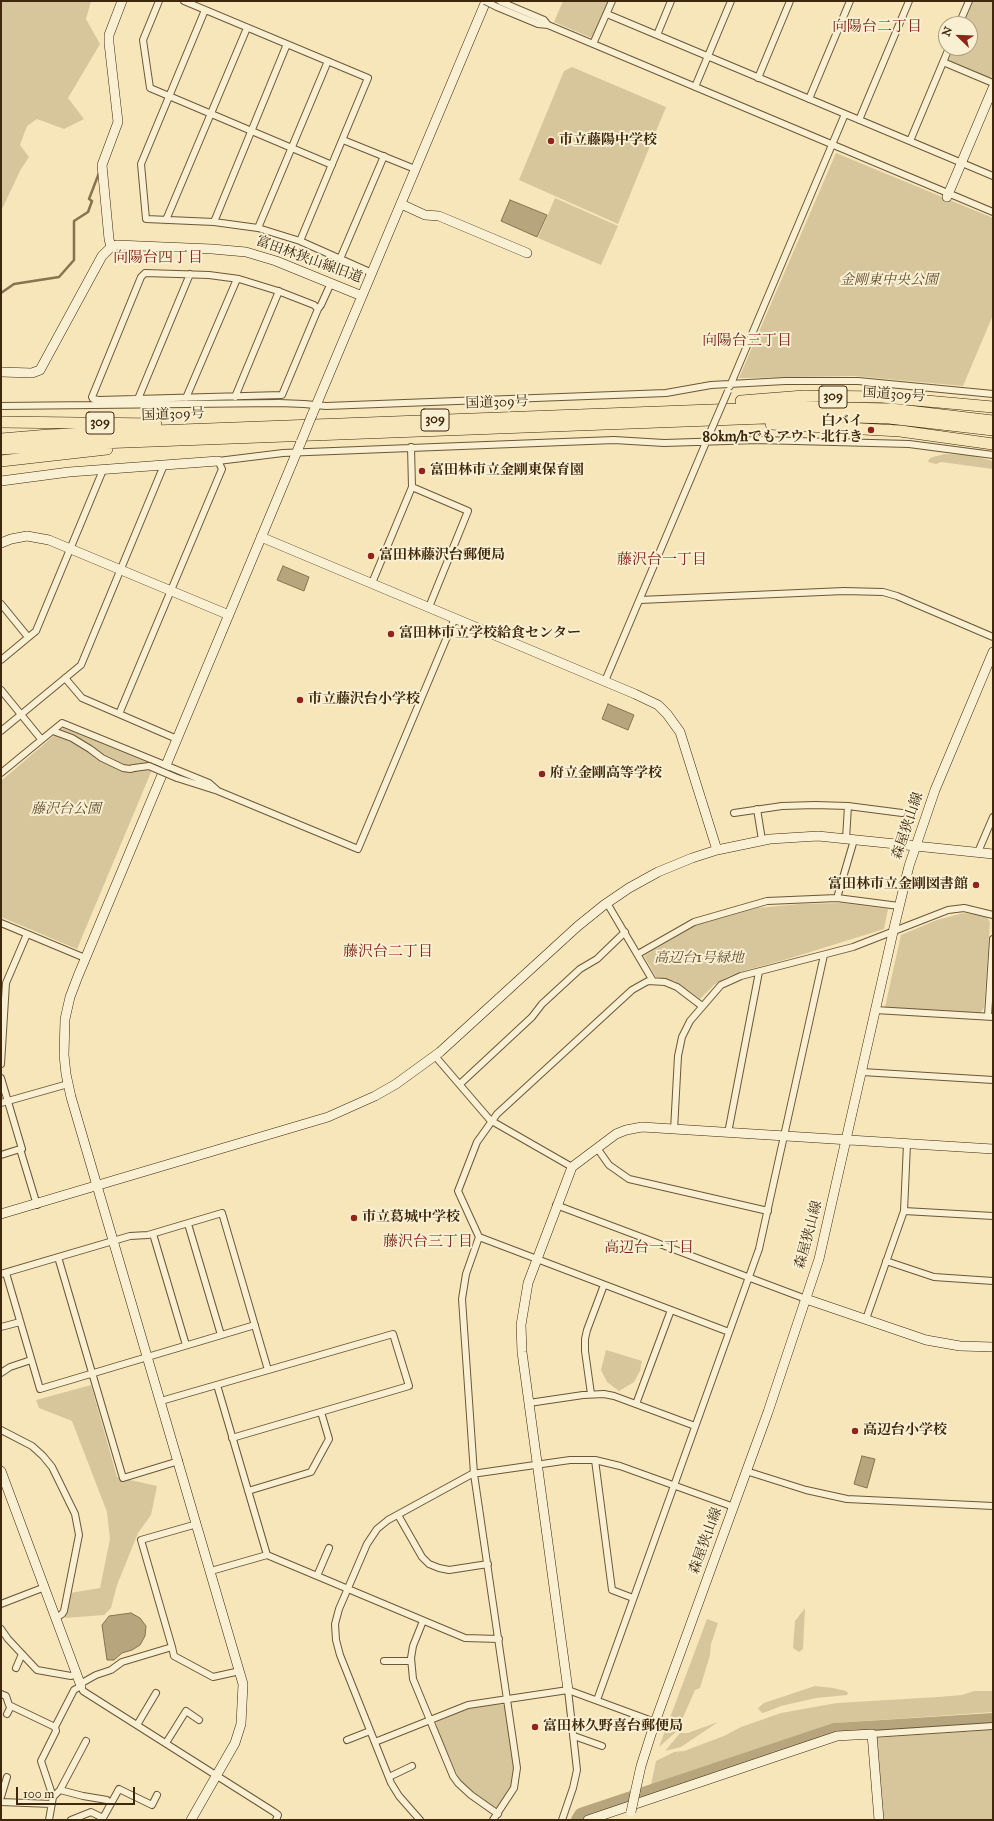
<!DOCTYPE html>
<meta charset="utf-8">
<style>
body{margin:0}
#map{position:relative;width:994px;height:1821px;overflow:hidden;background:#f6e6ba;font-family:"IM FELL Great Primer",serif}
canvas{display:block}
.frame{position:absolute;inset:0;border:2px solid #3e270b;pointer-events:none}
.north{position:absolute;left:938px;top:16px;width:40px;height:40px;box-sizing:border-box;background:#f9efd2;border:1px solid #ae9f82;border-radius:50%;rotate:293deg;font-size:11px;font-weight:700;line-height:16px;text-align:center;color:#3e270b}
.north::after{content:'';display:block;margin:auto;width:14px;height:18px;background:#8f2418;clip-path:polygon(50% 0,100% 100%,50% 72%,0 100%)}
.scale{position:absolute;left:16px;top:1787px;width:119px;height:18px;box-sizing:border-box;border:2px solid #3e270b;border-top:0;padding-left:5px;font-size:12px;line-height:14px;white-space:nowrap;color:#3e270b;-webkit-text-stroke:3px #f9efd2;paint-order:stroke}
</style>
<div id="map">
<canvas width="994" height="1821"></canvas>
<div class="frame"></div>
<div class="north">N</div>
<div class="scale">100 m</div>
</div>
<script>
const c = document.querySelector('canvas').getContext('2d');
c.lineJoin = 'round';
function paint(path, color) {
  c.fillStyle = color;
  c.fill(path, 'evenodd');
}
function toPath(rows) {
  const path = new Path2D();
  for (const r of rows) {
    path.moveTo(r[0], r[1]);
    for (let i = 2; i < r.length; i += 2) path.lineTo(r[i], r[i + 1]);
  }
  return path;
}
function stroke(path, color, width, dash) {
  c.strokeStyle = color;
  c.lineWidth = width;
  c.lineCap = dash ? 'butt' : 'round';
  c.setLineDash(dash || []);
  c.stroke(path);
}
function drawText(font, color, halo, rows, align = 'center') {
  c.font = font + ' "IM FELL Great Primer","Noto Serif JP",serif';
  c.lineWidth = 4;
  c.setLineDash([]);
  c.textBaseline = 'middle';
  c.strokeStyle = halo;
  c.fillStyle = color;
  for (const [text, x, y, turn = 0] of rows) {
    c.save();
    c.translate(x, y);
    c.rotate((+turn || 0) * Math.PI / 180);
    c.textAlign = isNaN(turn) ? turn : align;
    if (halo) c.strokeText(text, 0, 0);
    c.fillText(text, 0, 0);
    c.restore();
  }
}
const green = toPath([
 [1,1,91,1,86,19,100,44,68,98,84,119,64,129,37,119,27,126,20,145,29,157,21,169,1,211],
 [563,1,608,1,592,38,554,22],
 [972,1,993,1,993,72,990,79,948,61,953,48,970,48,970,24,963,24],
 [572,67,666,107,618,224,519,180,564,71],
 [836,153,993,218,993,315,963,386,853,376,739,378],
 [555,198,618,226,601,265,538,238],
 [945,454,969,455,993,461,993,469,941,462,936,464,928,462,929,459,933,457],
 [63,728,154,765,77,949,1,917,1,781],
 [842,903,888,909,884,929,791,958,743,971,727,977,714,985,700,999,675,981,656,977,644,956,696,925,758,908,799,904],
 [963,913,986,916,990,922,984,1008,980,1013,885,1007,901,935,937,920],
 [606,1350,642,1361,640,1371,634,1382,619,1391,607,1382,601,1370],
 [91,1385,117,1477,157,1486,151,1515,138,1533,117,1585,111,1608,104,1615,65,1618,70,1593,100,1588,110,1539,107,1512,72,1421,39,1408,36,1400],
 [805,1608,803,1649,799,1652,793,1648,795,1621],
 [707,1619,718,1623,711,1644,710,1655,700,1688,695,1690,677,1731,659,1747],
 [815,1686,833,1688,846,1691,848,1693,847,1695,816,1698,781,1706,766,1712,762,1713,758,1708,764,1703],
 [974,1691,993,1691,993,1712,836,1723,651,1785,656,1761,674,1752,684,1751,724,1736,741,1727,781,1713,837,1703,938,1697,962,1695],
 [501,1704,505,1706,514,1767,513,1781,509,1793,497,1809,461,1783,437,1729,436,1722,476,1706],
 [718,1722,681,1747,665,1751,680,1733,688,1733],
 [993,1730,993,1820,882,1820,875,1738]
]);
const water = toPath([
 [510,200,547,215,537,237,501,221,510,200],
 [283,566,309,577,304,591,277,580,283,566],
 [608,704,634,715,628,730,602,719,608,704],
 [862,1456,875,1459,867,1488,854,1484,862,1456],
 [131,1613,140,1618,146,1626,145,1636,140,1645,132,1650,122,1653,114,1660,107,1660,102,1625,109,1616,131,1613]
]);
const stream = toPath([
 [1,293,14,284,59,277,74,260,74,221,88,212,92,201,89,199,99,173]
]);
const river = toPath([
 [578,1820,581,1815,835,1730,993,1720]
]);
const street = toPath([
 [159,1,143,40,150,88,332,165],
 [184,1,368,78,300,241],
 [499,1,544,20,548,25],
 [497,7,538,24,548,25,993,212],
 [205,10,141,164,146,219,214,222,258,228,300,241,372,273],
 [607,14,993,176],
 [959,24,969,1],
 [657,35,671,1],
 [593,44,612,1],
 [943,62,993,83],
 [758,78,790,1],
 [695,87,731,1],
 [809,99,850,1],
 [859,120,909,1],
 [343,140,415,169],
 [910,141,949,48],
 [166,220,247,28],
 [214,222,287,44],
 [258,228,328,61],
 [340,259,384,156],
 [318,309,314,305,278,291,239,279,209,275,145,273,141,277,92,397,93,399,99,400,282,395,318,309,321,305,331,283],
 [730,386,845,114],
 [235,397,279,291],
 [186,398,237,279],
 [138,399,190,274],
 [1,406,279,403,304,404,326,406,666,393,711,385,785,381,858,381,993,394],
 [412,487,468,511,429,607],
 [372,583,412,487,411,447],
 [640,600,844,591,883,592,897,596,993,637],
 [1,604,28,637],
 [1,660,36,631,103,470],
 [65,678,82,698,177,739],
 [605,681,707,440],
 [1,690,41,739],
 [119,714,222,469,218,461,283,453,614,440,664,443,758,440,909,444,993,455],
 [1,731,81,665,164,465],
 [53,731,72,738,90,749,102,758,123,768,130,769,134,768],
 [1,773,62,723,209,783,217,790],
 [177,778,218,791,358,849,455,618],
 [757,809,762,840],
 [734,813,782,806,815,805,848,806,902,813],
 [846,839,848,806],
 [978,852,993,817],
 [837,898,854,840],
 [607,903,653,981],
 [1,923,85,958],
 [638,954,694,922,767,901,837,898,899,906],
 [702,1006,677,987,665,982,648,981,632,990,497,1114,477,1142,458,1191,479,1237,729,1332],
 [875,1010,993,1017],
 [988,1016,993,939],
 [435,1056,490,1120,572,1167],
 [1,1064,6,983,27,934],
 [862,1072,993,1080],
 [1,1078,22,1149,20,1149,37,1205],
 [460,1084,532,1017,542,1004,580,969,597,959,625,932],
 [1,1103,68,1084],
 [674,1130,678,1056,682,1037,690,1021,721,985,741,976,853,947,948,910,964,908,993,915],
 [728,1133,759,972],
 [597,1148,609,1165,629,1179,768,1211],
 [1,1155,20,1149],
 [556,1205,806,1299],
 [904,1211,993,1216],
 [188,1224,221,1335],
 [153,1234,186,1345],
 [479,1237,466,1274,462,1299,474,1474,517,1768,514,1788,493,1820],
 [58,1257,123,1478,179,1461],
 [886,1261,934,1277,993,1281],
 [6,1273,40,1389,255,1325],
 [1,1274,130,1236,148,1235,222,1213,268,1370],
 [866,1319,904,1211,907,1144],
 [1,1327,20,1322],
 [1,1373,10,1367,31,1360],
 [217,1385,267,1555],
 [591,1394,585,1351,585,1339,587,1330,604,1285],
 [161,1401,393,1334,409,1386,232,1438],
 [529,1403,583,1395,604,1394,614,1396,695,1426],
 [636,1404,671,1310],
 [1,1430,32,1446,43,1456,52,1467,75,1514,79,1535,64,1611,62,1614,56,1618],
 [595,1460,612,1590,633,1598],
 [746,1471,806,1490,847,1499,993,1506],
 [248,1491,311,1472,329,1439,321,1412],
 [398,1515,422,1557,429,1564,439,1568,449,1570,488,1564],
 [197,1524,141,1540,172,1647,174,1656,213,1677,240,1671],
 [211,1571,267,1555,465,1638,499,1639],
 [317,1576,329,1548],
 [1,1604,45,1587],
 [423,1621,413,1646,411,1658,413,1679,453,1776,458,1783,471,1795,498,1814],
 [1,1629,8,1639,37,1670,71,1676,77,1674],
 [384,1661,411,1661],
 [16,1668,22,1654],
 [80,1684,96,1675,111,1670,122,1662,172,1647],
 [1,1694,6,1696,9,1705,55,1727,74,1690,81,1686,83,1691,274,1812,278,1815,276,1820],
 [597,1700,759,1249,824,955],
 [7,1714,11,1706],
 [137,1725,156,1693],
 [872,1734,993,1726],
 [574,1736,602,1746],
 [347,1740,370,1731],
 [375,1742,468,1705,568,1690,655,1722],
 [166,1743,186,1711,199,1720],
 [389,1777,412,1766],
 [60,1790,83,1796,107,1800],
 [1,1797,7,1777],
 [53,1797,60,1790,86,1741],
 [1,1802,52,1804],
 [49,1820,53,1797,41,1761,56,1731,55,1727],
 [71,1820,91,1812,103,1818,119,1789,152,1805,157,1795],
 [420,1820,399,1796,391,1783,340,1655,336,1640,335,1624,339,1609,367,1544,377,1529,388,1520,472,1474,570,1460,595,1460,620,1466,734,1507],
 [562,1820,573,1788,577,1770,568,1690]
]);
const secondary = toPath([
 [947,197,993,88],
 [401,204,425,215,439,216,527,253],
 [111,247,109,239,102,165,118,122,109,43,109,35,122,1],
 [1,372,32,373,40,370,102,256,111,247,117,245,212,249,246,252,276,261,362,296],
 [312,415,486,1],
 [1,481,69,472,218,461],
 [261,537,635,694,658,705,667,714,680,732,717,850],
 [1,543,11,539,27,536,49,540,229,615],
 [1,1214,328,1117,375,1096,396,1084,440,1052,578,926,604,905,629,888,658,872,692,858,717,850,770,839,818,836,993,854],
 [806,1299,926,1340,960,1346,993,1347],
 [1,1471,81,1686],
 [568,1690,522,1352,521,1325,528,1283,572,1167,616,1134,626,1130,642,1127,993,1149],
 [635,1793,641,1766,655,1722,768,1412,819,1259,893,932,909,866,935,790,993,652],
 [191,1820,235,1743,241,1724,243,1684,71,1097,66,1074,64,1055,65,1019,70,997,78,976,301,442],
 [588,1820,837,1736,872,1734,879,1820]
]);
const highway = toPath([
 [741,401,804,396,882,397,993,407],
 [1,422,156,424],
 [771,424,900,431,993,444],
 [1,439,49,435,791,407,891,409,993,421],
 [1,449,73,444,818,416,889,418,993,430],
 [1,461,107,449]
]);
const streetBridge = toPath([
 [485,1,497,7],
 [709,435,728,391],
 [134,768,149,766,177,778]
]);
const secondaryBridge = toPath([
 [301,442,312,415],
 [631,1812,635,1793]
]);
const markers = [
 [551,141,4,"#8f2418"],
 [871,430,4,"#8f2418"],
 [422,471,4,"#8f2418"],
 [371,556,4,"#8f2418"],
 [391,634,4,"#8f2418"],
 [300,700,4,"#8f2418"],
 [542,774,4,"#8f2418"],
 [976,885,4,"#8f2418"],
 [354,1218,4,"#8f2418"],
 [855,1431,4,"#8f2418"],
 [535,1727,4,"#8f2418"]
];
const shields = [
 [833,397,28],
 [435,420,28],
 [100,423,28]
];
const shieldNames = [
 ["309",833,397],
 ["309",435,420],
 ["309",100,423]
];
const poiNames = [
 ["市立藤陽中学校",559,141],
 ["白バイ",863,422,"right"],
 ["80km/hでもアウト 北行き",863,438,"right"],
 ["富田林市立金剛東保育園",430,471],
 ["富田林藤沢台郵便局",379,556],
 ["富田林市立学校給食センター",399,634],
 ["市立藤沢台小学校",308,700],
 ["府立金剛高等学校",550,774],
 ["富田林市立金剛図書館",968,885,"right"],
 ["市立葛城中学校",362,1218],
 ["高辺台小学校",863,1431],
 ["富田林久野喜台郵便局",543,1727]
];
const streetNames = [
 ["富田林狭山線旧道",309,260,20],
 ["国道309号",894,395,4],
 ["国道309号",497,403,-2],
 ["国道309号",173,415,-2],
 ["森屋狭山線",908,826,-71],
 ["森屋狭山線",809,1235,-75],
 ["森屋狭山線",706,1541,-70]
];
const parkNames = [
 ["金剛東中央公園",889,281],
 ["藤沢台公園",66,810],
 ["高辺台1号緑地",699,959]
];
const neighbourhoodNames = [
 ["向陽台二丁目",877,27],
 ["向陽台四丁目",158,258],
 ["向陽台三丁目",747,341],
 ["藤沢台一丁目",662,560],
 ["藤沢台二丁目",388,952],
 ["藤沢台三丁目",428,1242],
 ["高辺台一丁目",649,1248]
];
paint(green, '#d7c69c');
paint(water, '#b7a57e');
stroke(water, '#877350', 1);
stroke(stream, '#877350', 2.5);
stroke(river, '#b7a57e', 14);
stroke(street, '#6c5737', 8);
stroke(secondary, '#3e270b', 10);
stroke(highway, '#3e270b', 12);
stroke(street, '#f9efd2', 6);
stroke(secondary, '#f9efd2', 9);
stroke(highway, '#f6e6ba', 11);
stroke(streetBridge, '#6c5737', 8, []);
stroke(secondaryBridge, '#3e270b', 10, []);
stroke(streetBridge, '#f9efd2', 6);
stroke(secondaryBridge, '#f9efd2', 9);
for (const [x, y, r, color] of markers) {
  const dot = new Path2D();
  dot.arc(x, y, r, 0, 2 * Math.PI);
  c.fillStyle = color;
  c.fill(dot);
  stroke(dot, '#f9efd2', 1.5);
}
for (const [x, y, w] of shields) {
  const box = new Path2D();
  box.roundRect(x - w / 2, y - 11, w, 22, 3);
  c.fillStyle = '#f9efd2';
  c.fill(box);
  stroke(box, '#3e270b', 1);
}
drawText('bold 13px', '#3e270b', null, shieldNames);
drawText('bold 14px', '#3e270b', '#f9efd2', poiNames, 'left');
drawText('14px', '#3e270b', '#f9efd2', streetNames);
drawText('italic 14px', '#644f2f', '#f9efd2', parkNames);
drawText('15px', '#7a1f14', '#f9efd2', neighbourhoodNames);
</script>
